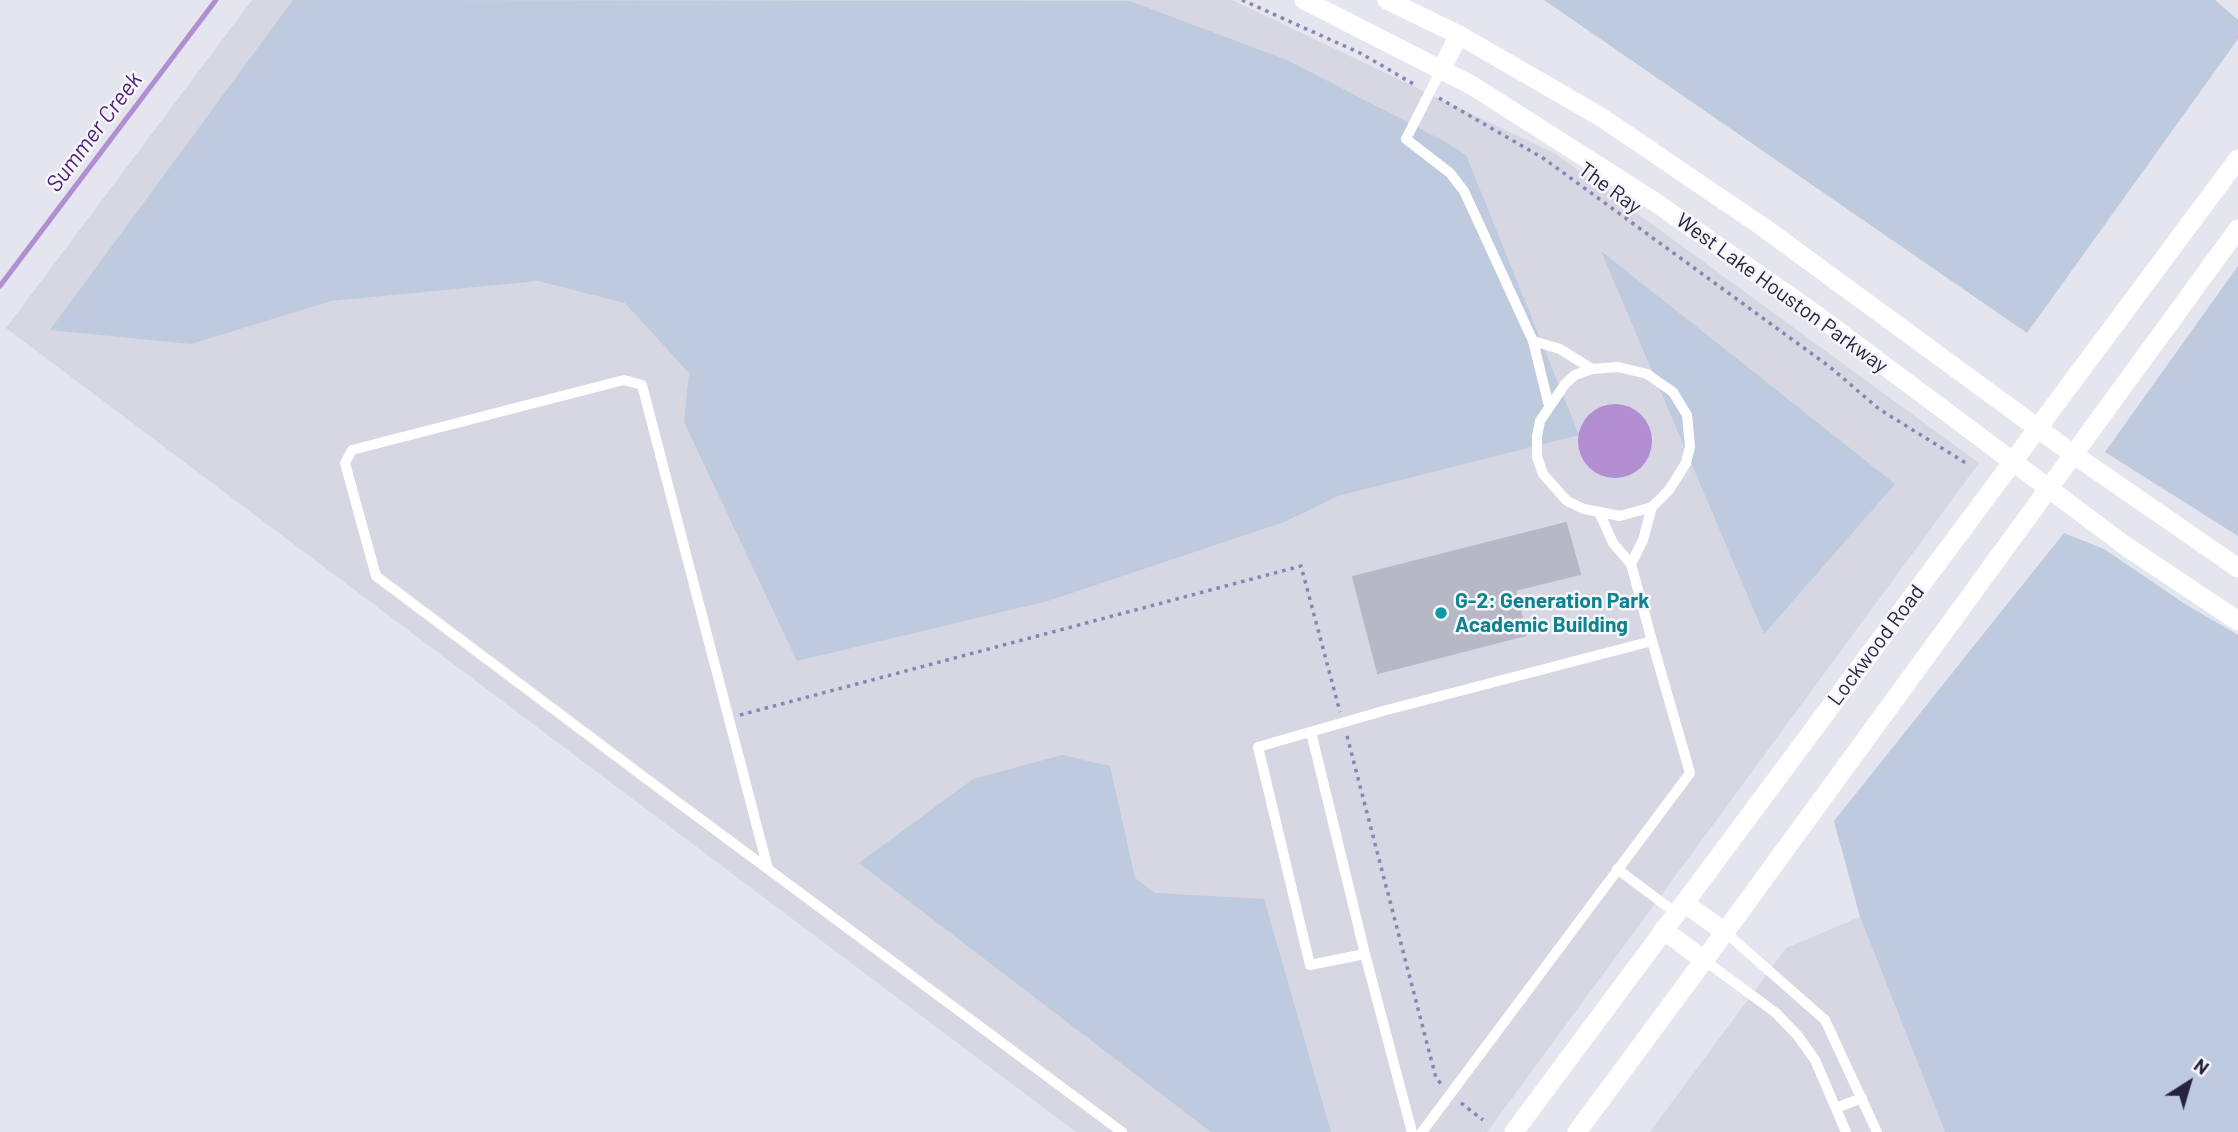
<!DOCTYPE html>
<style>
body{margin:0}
#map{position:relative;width:2238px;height:1132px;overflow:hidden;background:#e4e5ee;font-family:Barlow,sans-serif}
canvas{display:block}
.north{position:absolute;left:2154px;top:1048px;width:70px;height:70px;-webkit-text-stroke:5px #f5f6fa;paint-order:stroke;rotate:37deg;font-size:19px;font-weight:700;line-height:28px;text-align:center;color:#262340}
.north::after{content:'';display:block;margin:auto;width:24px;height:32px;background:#262340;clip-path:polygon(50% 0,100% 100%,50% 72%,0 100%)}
</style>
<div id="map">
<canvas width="2238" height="1132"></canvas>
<div class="north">N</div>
</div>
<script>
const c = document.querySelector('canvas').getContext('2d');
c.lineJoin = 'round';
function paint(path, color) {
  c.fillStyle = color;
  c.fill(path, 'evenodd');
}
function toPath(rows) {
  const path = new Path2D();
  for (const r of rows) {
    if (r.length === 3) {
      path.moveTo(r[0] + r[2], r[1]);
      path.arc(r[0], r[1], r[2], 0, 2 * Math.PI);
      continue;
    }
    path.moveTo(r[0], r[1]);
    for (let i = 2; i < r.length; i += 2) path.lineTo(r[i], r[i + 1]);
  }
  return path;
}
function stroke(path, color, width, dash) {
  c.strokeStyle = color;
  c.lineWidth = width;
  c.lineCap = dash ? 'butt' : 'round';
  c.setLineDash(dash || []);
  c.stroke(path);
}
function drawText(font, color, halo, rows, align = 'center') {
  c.font = font + ' Barlow,sans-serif';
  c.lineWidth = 5;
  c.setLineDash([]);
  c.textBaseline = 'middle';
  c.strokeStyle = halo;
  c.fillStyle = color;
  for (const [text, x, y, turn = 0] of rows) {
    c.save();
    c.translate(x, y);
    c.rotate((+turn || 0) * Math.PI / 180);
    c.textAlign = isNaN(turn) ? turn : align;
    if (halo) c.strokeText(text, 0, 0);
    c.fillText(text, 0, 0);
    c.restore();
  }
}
const built = toPath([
 [252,0,1232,0,1556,154,1979,463,1487,1132,1076,1132,6,328],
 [1860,917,1945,1132,1650,1132,1786,948]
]);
const green = toPath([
 [293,0,1130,1,1287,60,1442,140,1466,155,1579,435,1338,496,1284,522,1048,601,797,661,684,422,689,373,625,303,538,281,331,301,191,344,50,330],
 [1544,0,2215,0,2238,20,2238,39,2027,333],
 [1601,251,1895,484,1764,634],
 [2238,266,2238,536,2105,452],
 [2064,533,2104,549,2185,604,2238,635,2238,1132,1945,1132,1860,917,1834,821],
 [1062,755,1110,766,1135,878,1155,893,1264,899,1331,1132,1211,1132,859,863,973,779]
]);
const water = toPath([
 [1615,441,37]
]);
const stream = toPath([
 [0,286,216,0]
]);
const building = toPath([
 [1566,523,1580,574,1515,590,1526,635,1378,673,1353,577,1566,523]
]);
const path = toPath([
 [1242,0,1360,53,1417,86],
 [1439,98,1543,158,1830,367,1879,409,1969,465],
 [740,715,1301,566,1340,712],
 [1347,736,1436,1078,1443,1086],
 [1461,1103,1483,1120]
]);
const service = toPath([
 [1441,70,1406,139,1450,173,1464,191,1533,341,1549,406],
 [1533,341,1560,349,1592,369],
 [1600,514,1613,543,1631,564,1652,641],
 [1631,564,1643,540,1652,507,1669,490,1686,463,1690,447,1687,415,1673,392,1647,374,1618,367,1592,369,1575,375,1565,384,1540,421,1537,436,1537,457,1543,474,1567,501,1584,509,1620,516,1652,507],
 [1311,732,1365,954,1412,1132],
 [768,869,642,385,624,380,352,450,345,463,376,576,660,789,768,869,1122,1132],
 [1617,869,1676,913],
 [1725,932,1825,1020,1877,1132],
 [1365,954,1310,965,1258,747,1383,711,1652,641,1690,773,1422,1132],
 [1704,960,1776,1013,1798,1036,1815,1060,1846,1132],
 [1836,1108,1862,1098]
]);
const minor = toPath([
 [1441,70,1459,35]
]);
const secondary = toPath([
 [1304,0,1473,86,1655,202,1818,316,2127,547,2238,621],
 [1387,0,1459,35,1601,117,1763,227,2073,454,2238,568],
 [1684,903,1725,932],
 [1663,930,1704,960],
 [1514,1132,2238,159],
 [1577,1132,1725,932,2238,229]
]);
const markers = [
 [1441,613,7,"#0f9aa8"]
];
const streetNames = [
 ["The Ray",1610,188,36],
 ["West Lake Houston Parkway",1782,293,36],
 ["Lockwood Road",1876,645,-53]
];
const cultureNames = [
 ["G-2: Generation Park",1455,601],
 ["Academic Building",1455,625]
];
const waterNames = [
 ["Summer Creek",94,132,-53]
];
paint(built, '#d6d7e2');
paint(green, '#becade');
paint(water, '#b18dd2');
stroke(stream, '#b18dd2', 5);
paint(building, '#b7b8c6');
stroke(building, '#b7b8c7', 2);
stroke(path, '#8785b1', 3.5, [3.5, 5]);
stroke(service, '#fff', 10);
stroke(minor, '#fff', 19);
stroke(secondary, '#fff', 19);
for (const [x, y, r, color] of markers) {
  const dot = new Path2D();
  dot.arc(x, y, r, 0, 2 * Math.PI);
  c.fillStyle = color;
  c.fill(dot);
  stroke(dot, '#f5f6fa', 2.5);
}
drawText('21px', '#262340', '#f5f6fa', streetNames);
drawText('bold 21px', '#0d838f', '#f5f6fa', cultureNames, 'left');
drawText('italic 23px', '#4f1d7c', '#f5f6fa', waterNames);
</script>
